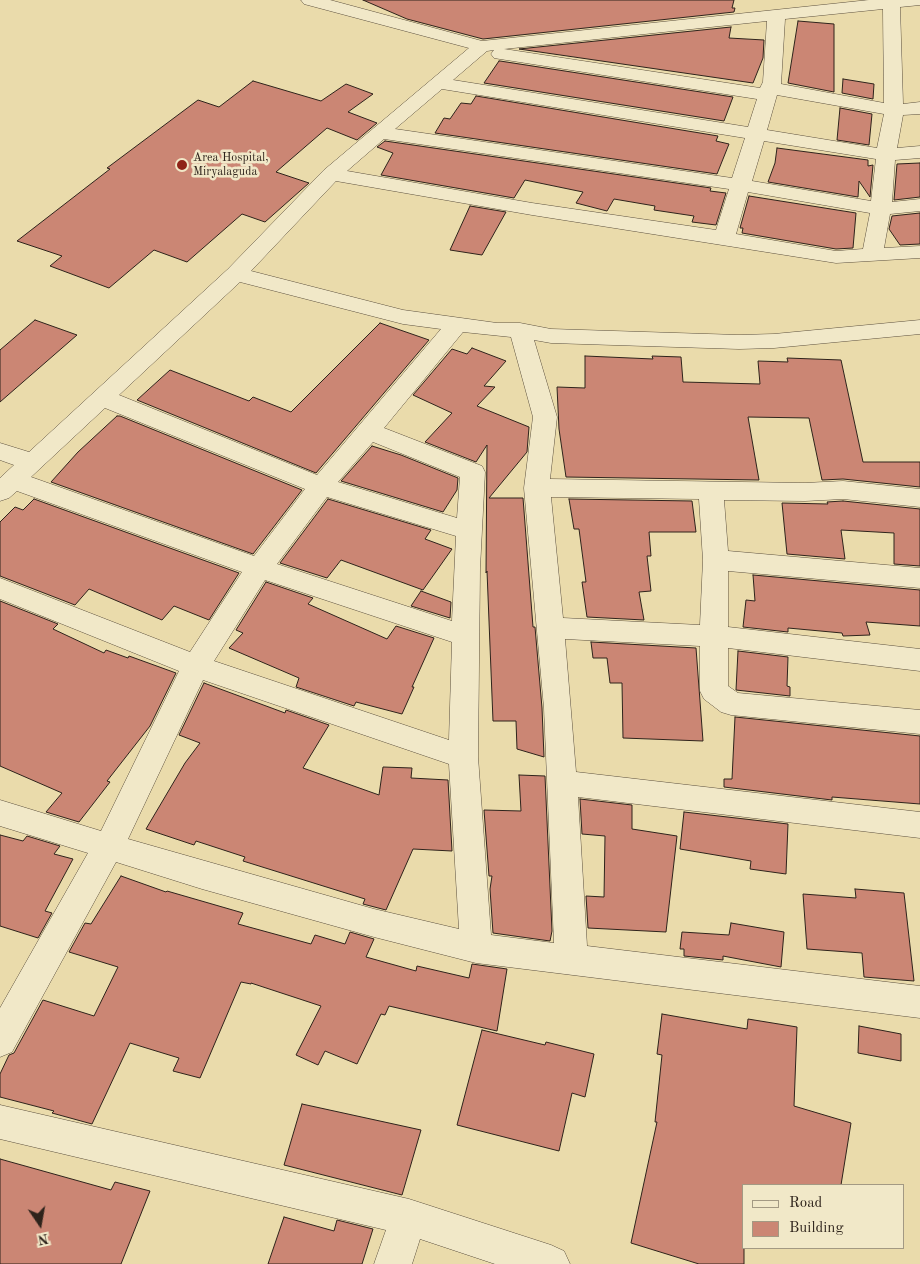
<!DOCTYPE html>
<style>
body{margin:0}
#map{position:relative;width:920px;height:1264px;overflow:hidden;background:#eadbab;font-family:"Old Standard TT",serif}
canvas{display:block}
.legend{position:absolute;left:742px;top:1184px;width:162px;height:65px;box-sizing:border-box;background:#f1e8c8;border:1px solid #a39983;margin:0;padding:6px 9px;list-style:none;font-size:15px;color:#2e231b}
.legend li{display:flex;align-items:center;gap:10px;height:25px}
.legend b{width:25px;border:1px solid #a39983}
.north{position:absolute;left:15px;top:1199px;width:50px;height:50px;-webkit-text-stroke:4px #f1e8c8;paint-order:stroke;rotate:168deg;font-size:14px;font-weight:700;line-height:20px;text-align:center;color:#2e231b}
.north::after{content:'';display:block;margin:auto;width:18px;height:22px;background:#2e231b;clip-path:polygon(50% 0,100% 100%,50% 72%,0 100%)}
</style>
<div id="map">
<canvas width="920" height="1264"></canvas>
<ul class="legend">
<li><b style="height:6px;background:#f1e8c8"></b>Road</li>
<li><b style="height:14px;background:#cb8674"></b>Building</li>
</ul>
<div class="north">N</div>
</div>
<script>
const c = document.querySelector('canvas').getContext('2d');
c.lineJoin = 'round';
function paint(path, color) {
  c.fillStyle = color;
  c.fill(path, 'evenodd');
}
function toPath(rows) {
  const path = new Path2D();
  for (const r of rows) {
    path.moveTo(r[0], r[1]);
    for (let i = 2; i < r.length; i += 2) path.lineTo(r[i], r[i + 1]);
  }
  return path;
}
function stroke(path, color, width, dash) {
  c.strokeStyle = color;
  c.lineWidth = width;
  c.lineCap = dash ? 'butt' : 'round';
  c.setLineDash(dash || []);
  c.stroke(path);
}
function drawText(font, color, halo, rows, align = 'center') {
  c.font = font + ' "Old Standard TT",serif';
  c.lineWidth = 5;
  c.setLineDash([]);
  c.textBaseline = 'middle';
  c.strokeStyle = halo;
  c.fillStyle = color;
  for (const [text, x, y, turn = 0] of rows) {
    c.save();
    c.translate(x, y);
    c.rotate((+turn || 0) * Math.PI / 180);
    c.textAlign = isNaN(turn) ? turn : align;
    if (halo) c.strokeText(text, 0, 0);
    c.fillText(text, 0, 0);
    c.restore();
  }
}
const building = toPath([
 [363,0,734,0,732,8,735,8,734,12,483,39,407,19,363,0],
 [798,21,834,24,834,92,788,83,798,21],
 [731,27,729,38,764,40,763,58,753,83,519,49,731,27],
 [499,61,500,61,733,97,724,121,484,83,499,61],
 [843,79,874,84,873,99,842,93,843,79],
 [253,81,321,101,346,84,373,94,348,112,377,123,357,140,327,128,276,172,309,183,265,222,242,214,187,262,154,250,109,288,50,266,62,256,17,241,110,169,107,168,198,100,219,107,253,81],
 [476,96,718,136,716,141,729,144,717,174,435,133,444,118,450,119,461,103,471,104,476,96],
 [840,108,872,114,869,145,837,140,840,108],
 [385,141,711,188,710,191,726,193,716,225,692,222,694,216,654,210,655,206,614,199,607,211,576,203,583,192,525,180,514,198,381,175,393,153,377,147,385,141],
 [777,148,868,160,868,166,873,165,870,197,859,181,858,197,768,182,775,163,777,148],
 [920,163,920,197,894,200,897,164,920,163],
 [749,196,856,213,853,248,836,249,742,233,743,228,740,228,749,196],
 [470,206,506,212,482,255,450,250,470,206],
 [920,213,920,244,900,245,889,229,892,216,920,213],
 [35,320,77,335,0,402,0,350,35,320],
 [380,323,429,340,316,473,137,400,170,370,249,401,253,397,291,412,380,323],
 [472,348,506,361,484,386,495,387,477,406,529,427,527,452,489,498,523,498,533,627,535,627,542,708,544,757,517,749,516,721,493,721,487,571,486,573,487,445,476,462,425,442,452,413,413,395,452,349,467,354,472,348],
 [585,356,653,359,652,356,681,357,683,382,760,384,758,361,788,362,787,358,841,360,863,462,920,462,920,487,843,479,822,480,809,418,748,417,759,480,566,477,559,429,557,387,585,388,585,356],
 [117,416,120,416,302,490,253,554,51,482,78,452,117,416],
 [372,446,401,455,458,478,457,490,443,512,341,481,372,446],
 [34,499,239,573,209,620,174,606,162,620,89,589,75,605,0,576,0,522,15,507,23,510,34,499],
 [328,499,431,530,425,539,452,549,423,590,341,560,327,578,280,563,328,499],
 [569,499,692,501,696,532,649,532,651,556,647,556,651,591,639,592,644,620,587,617,582,582,586,582,579,529,574,529,569,499],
 [843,501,920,509,920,566,894,564,894,533,841,530,845,559,787,554,782,503,828,504,827,502,843,501],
 [753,575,920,590,920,626,866,622,870,635,843,636,842,633,788,628,788,632,743,627,746,600,755,601,753,575],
 [266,582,313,598,308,604,387,639,396,626,434,638,412,687,414,687,402,714,356,702,354,706,296,687,299,678,229,648,243,633,236,630,266,582],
 [421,591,451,602,450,618,411,606,421,591],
 [0,601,58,624,53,629,104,653,106,650,128,658,129,656,176,673,150,726,107,781,110,782,79,822,46,812,62,793,0,766,0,601],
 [591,642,696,648,703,741,623,738,622,683,610,683,607,658,593,658,591,642],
 [738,651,788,657,787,686,790,687,790,696,736,690,738,651],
 [204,683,285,713,286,710,329,725,303,768,379,795,383,767,412,768,411,778,448,780,452,851,413,849,386,910,363,904,365,899,243,861,245,857,196,841,194,845,146,829,185,763,200,743,179,735,204,683],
 [735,717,920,736,920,804,832,797,832,800,724,787,724,779,732,779,735,717],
 [519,775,545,776,552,931,550,941,493,933,490,889,492,876,489,876,484,810,521,811,519,775],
 [580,799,632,805,632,829,677,836,666,932,588,928,586,896,604,897,605,836,582,834,580,799],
 [684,812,788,824,786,874,750,869,751,861,680,849,684,812],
 [0,835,23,841,27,836,60,846,54,854,73,859,45,911,52,913,38,938,0,926,0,835],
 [121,876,166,892,167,891,243,913,238,924,311,944,315,935,345,944,350,932,374,939,366,957,416,971,417,966,469,978,472,964,507,969,497,1031,389,1006,385,1015,381,1014,357,1064,325,1051,318,1065,296,1055,321,1006,251,983,251,984,241,982,200,1078,173,1071,179,1058,130,1043,92,1124,52,1113,54,1111,0,1097,0,1074,9,1055,14,1053,43,1000,94,1016,118,967,69,952,85,923,91,924,121,876],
 [855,889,904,893,914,981,864,977,862,953,807,949,803,894,856,898,855,889],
 [731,923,784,932,781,967,723,956,723,960,684,956,684,949,680,949,682,932,729,935,731,923],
 [662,1014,747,1029,748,1019,797,1027,794,1106,851,1123,841,1185,744,1185,744,1264,699,1264,631,1243,657,1122,655,1122,662,1055,657,1054,662,1014],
 [859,1026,901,1034,901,1061,858,1053,859,1026],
 [482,1030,545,1045,546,1042,594,1054,585,1097,572,1093,559,1151,457,1125,482,1030],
 [302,1104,421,1130,402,1195,284,1165,302,1104],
 [0,1159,111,1190,115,1182,150,1191,121,1264,0,1264,0,1159],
 [284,1217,334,1231,337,1220,373,1229,362,1264,268,1264,284,1217]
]);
const street = toPath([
 [301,0,330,0,482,41,869,0,920,0,920,5,900,7,903,104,920,102,920,114,903,115,897,148,920,146,920,158,895,160,892,202,920,199,920,211,890,214,884,248,920,246,920,258,836,263,532,215,336,181,251,271,403,310,497,323,520,323,551,329,739,335,774,334,920,320,920,334,774,348,739,349,551,343,534,340,557,417,550,479,805,483,843,481,920,489,920,507,843,499,805,501,724,500,728,551,920,568,920,588,728,571,728,627,920,649,920,671,728,648,728,686,738,693,920,710,920,734,731,715,721,712,704,699,700,691,700,646,565,639,576,772,920,812,920,838,578,797,587,946,920,986,920,1018,476,963,374,937,202,889,116,862,12,1052,0,1057,0,1008,88,853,0,826,0,800,101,831,179,671,0,599,0,578,190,652,242,572,17,491,9,498,0,501,0,478,14,465,0,460,0,443,29,452,228,269,324,170,469,48,304,4,301,0],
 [883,9,884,103,781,84,785,19,883,9],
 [767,21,763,82,760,88,504,49,767,21],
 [494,50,491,54,494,58,500,59,757,99,748,127,453,80,487,51,494,50],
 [442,89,745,138,732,178,395,129,442,89],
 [777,95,884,114,877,148,767,130,777,95],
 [384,139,729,189,716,230,532,203,347,171,384,139],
 [764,141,876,159,871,201,752,181,764,141],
 [748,192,870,213,863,249,836,251,736,234,748,192],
 [240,282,403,324,441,329,317,475,119,395,240,282],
 [463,332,511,337,533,417,524,488,544,708,554,943,491,935,478,757,480,568,485,472,482,466,384,428,463,332],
 [105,408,305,489,254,556,31,477,105,408],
 [373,442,460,477,457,518,338,482,373,442],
 [327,497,456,536,452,621,277,564,327,497],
 [551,497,699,499,703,560,700,625,563,618,551,497],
 [265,580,452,642,449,740,214,661,265,580],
 [203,680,449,764,459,929,374,909,128,839,203,680],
 [0,1105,409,1199,551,1245,564,1251,570,1264,495,1264,420,1239,412,1264,374,1264,386,1230,0,1139,0,1105]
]);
const markers = [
 [182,165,6,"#8f2418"]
];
const farPoinames = [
 ["Area Hospital,",193,158],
 ["Miryalaguda",193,172]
];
paint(building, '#cb8674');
stroke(building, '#2e231b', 1);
stroke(street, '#5d513f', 1);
paint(street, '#f1e8c8');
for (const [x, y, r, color] of markers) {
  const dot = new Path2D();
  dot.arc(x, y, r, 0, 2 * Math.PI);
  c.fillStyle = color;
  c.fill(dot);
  stroke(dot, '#f1e8c8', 2);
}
drawText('12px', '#2e231b', '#f1e8c8', farPoinames, 'left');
</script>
